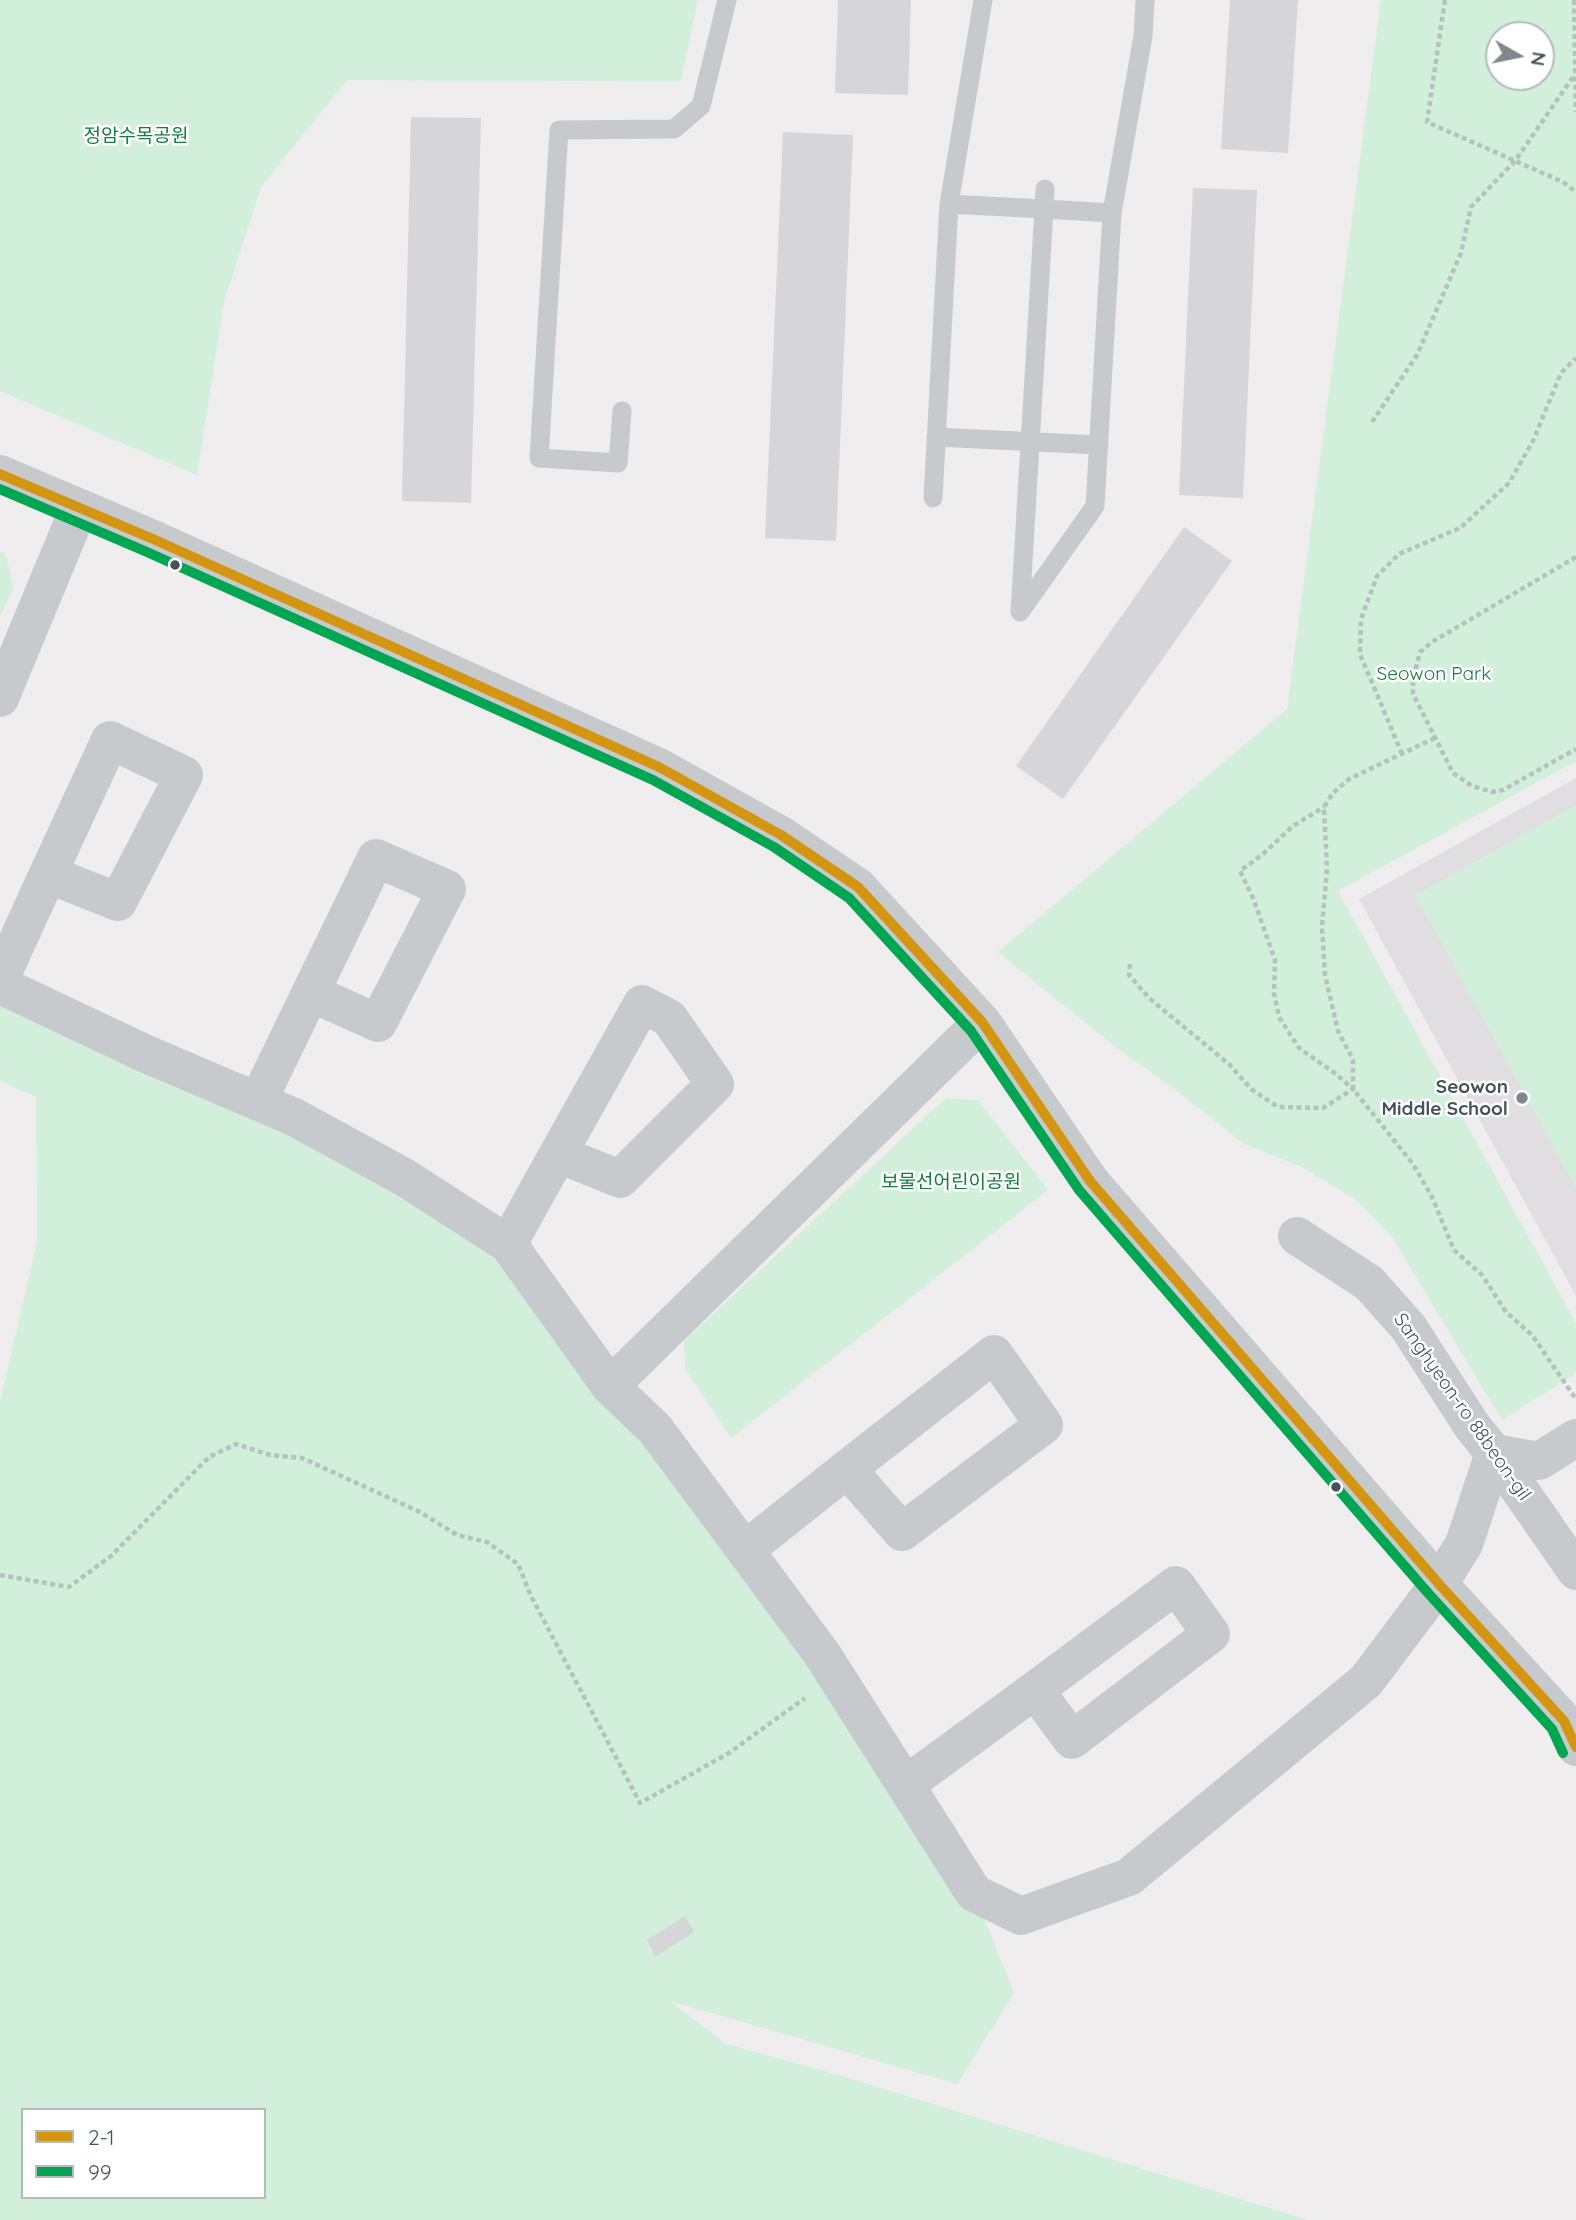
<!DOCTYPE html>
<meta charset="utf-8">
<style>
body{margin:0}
#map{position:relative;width:1576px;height:2220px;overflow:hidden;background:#efedee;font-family:Quicksand,sans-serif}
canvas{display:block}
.legend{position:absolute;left:21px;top:2108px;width:245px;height:91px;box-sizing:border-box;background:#fff;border:2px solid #b4babd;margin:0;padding:9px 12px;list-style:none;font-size:21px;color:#44525b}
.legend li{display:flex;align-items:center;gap:14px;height:35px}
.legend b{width:35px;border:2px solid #b4babd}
.north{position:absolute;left:1485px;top:21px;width:70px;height:70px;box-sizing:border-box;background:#fff;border:2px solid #b4babd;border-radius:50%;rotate:99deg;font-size:19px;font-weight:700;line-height:28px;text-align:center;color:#44525b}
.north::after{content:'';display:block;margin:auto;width:24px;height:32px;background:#80888e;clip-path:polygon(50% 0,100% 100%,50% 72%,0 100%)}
</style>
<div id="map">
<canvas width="1576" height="2220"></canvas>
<ul class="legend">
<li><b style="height:9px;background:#d39512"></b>2-1</li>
<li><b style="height:9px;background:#00a651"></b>99</li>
</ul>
<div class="north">N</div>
</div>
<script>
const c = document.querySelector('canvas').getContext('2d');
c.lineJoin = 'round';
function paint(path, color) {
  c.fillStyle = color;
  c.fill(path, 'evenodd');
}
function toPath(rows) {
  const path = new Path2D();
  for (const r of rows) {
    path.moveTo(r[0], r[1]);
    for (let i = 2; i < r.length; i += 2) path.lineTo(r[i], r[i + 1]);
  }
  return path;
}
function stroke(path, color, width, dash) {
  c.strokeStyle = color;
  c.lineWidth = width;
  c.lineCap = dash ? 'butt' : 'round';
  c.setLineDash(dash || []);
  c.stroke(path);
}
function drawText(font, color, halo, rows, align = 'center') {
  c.font = font + ' Quicksand,"Noto Sans KR",sans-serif';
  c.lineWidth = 5;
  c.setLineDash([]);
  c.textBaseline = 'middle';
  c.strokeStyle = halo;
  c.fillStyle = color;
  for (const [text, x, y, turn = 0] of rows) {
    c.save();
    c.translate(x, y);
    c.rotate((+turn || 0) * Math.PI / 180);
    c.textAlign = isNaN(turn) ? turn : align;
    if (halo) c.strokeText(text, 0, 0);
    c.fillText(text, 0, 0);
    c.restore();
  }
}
const education = toPath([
 [1576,778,1576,1296,1359,899]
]);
const green = toPath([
 [0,0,698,0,681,81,347,80,261,187,224,302,197,475,0,391],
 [1381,0,1576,0,1576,761,1338,891,1576,1323,1576,1373,1502,1420,1392,1237,1355,1199,1302,1167,1244,1144,1176,1090,1118,1049,998,952,1287,709],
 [1499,35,1541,35,1541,77,1499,77],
 [0,552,6,555,13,588,0,617],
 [1576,805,1576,1188,1415,895],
 [0,985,508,1244,974,1893,1014,1993,957,2084,670,2001,726,2044,842,2076,1308,2220,0,2220,0,1402,37,1242,36,1097,0,1081],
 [23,2110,264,2110,264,2197,23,2197],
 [946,1098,978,1100,1048,1190,731,1438,685,1369,684,1341]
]);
const building = toPath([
 [838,0,911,0,908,95,835,93],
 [1230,0,1298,0,1288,153,1221,149],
 [411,117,481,118,471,503,402,501],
 [783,132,853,135,836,541,765,538],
 [1193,188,1257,190,1243,498,1179,495],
 [1184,527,1232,561,1063,799,1016,766],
 [685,1916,694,1932,655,1957,647,1940]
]);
const path = toPath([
 [1445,0,1427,122,1563,182,1576,192],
 [1574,0,1576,112],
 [1372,422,1417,355,1461,253,1471,207,1515,161,1575,74],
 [1576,557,1432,642,1420,652,1413,679,1413,694,1453,773,1472,786,1492,792,1503,790,1576,749],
 [1435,738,1349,779,1333,793,1324,807,1327,869,1322,927,1325,975,1338,1031,1353,1060,1353,1089,1413,1164,1432,1197,1454,1250,1482,1275,1506,1312,1532,1335,1576,1399],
 [1402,754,1360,654,1361,619,1377,576,1399,554,1460,528,1509,483,1533,441,1561,373,1576,358],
 [1130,964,1129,975,1149,998,1230,1065,1251,1089,1278,1107,1323,1108,1353,1089,1336,1074,1299,1048,1279,1017,1274,993,1275,960,1253,898,1240,871,1263,854,1293,826,1324,807],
 [0,1575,69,1587,111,1556,209,1457,236,1444,270,1455,302,1458,420,1512,457,1535,487,1542,518,1564,531,1596,640,1803,729,1753,805,1698]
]);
const service = toPath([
 [949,204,1044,209,1045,189],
 [1112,213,1044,209,1020,612,1095,506,1112,213,1143,36,1145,0],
 [622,411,618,463,539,458,559,130,674,129,701,106,727,0],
 [936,437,1099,445],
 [933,498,949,204,983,0]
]);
const minor = toPath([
 [0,474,153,539,659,767,781,835,858,887,982,1022,1090,1181,1439,1584,1564,1721,1576,1747],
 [0,698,79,508],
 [0,979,48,874,110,740,184,775,118,902,48,874],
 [0,985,144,1053,294,1117,404,1177,508,1244,610,1386,655,1429,822,1654,974,1893,1021,1916,1129,1877,1366,1681,1439,1584,1464,1544,1494,1453,1539,1461,1576,1438],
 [258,1101,376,858,447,889,378,1023,311,993],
 [1297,1236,1369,1283,1409,1328,1472,1426,1494,1453,1576,1571],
 [508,1244,558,1154,642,1004,669,1018,715,1084,620,1179,558,1154],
 [610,1386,982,1022],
 [745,1550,847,1469,994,1354,1044,1425,902,1532,847,1469],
 [905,1785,1035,1690,1176,1585,1211,1634,1072,1740,1035,1690]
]);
const bus1 = toPath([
 [0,474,153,539,659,767,781,835,858,887,982,1022,1090,1181,1439,1584,1564,1721,1576,1747]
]);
const bus2 = toPath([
 [0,489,147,552,653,780,774,847,849,898,971,1031,1079,1190,1428,1593,1552,1729,1563,1753]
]);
const markers = [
 [175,565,6,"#44525b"],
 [1522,1098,7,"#80888e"],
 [1336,1487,6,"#44525b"]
];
const parkNames = [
 ["정암수목공원",136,136],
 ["Seowon Park",1434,674],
 ["보물선어린이공원",951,1182]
];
const poiNames = [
 ["Seowon",1508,1087],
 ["Middle School",1508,1109]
];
const streetNames = [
 ["Sanghyeon-ro 88beon-gil",1462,1407,55]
];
paint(education, '#e0dee0');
paint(green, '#d1efda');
paint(building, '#d6d6d8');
stroke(path, '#b5c2be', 4.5, [5, 3.5]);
stroke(service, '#c7cacd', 19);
stroke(minor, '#c7cacd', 38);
stroke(bus1, '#d39512', 10);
stroke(bus2, '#00a651', 10);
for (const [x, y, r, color] of markers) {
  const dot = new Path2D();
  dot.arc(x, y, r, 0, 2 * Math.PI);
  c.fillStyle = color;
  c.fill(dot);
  stroke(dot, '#fff', 2.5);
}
drawText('19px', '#127e3f', '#fff', parkNames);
drawText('bold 19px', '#44525b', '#fff', poiNames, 'right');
drawText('19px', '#44525b', '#fff', streetNames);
</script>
